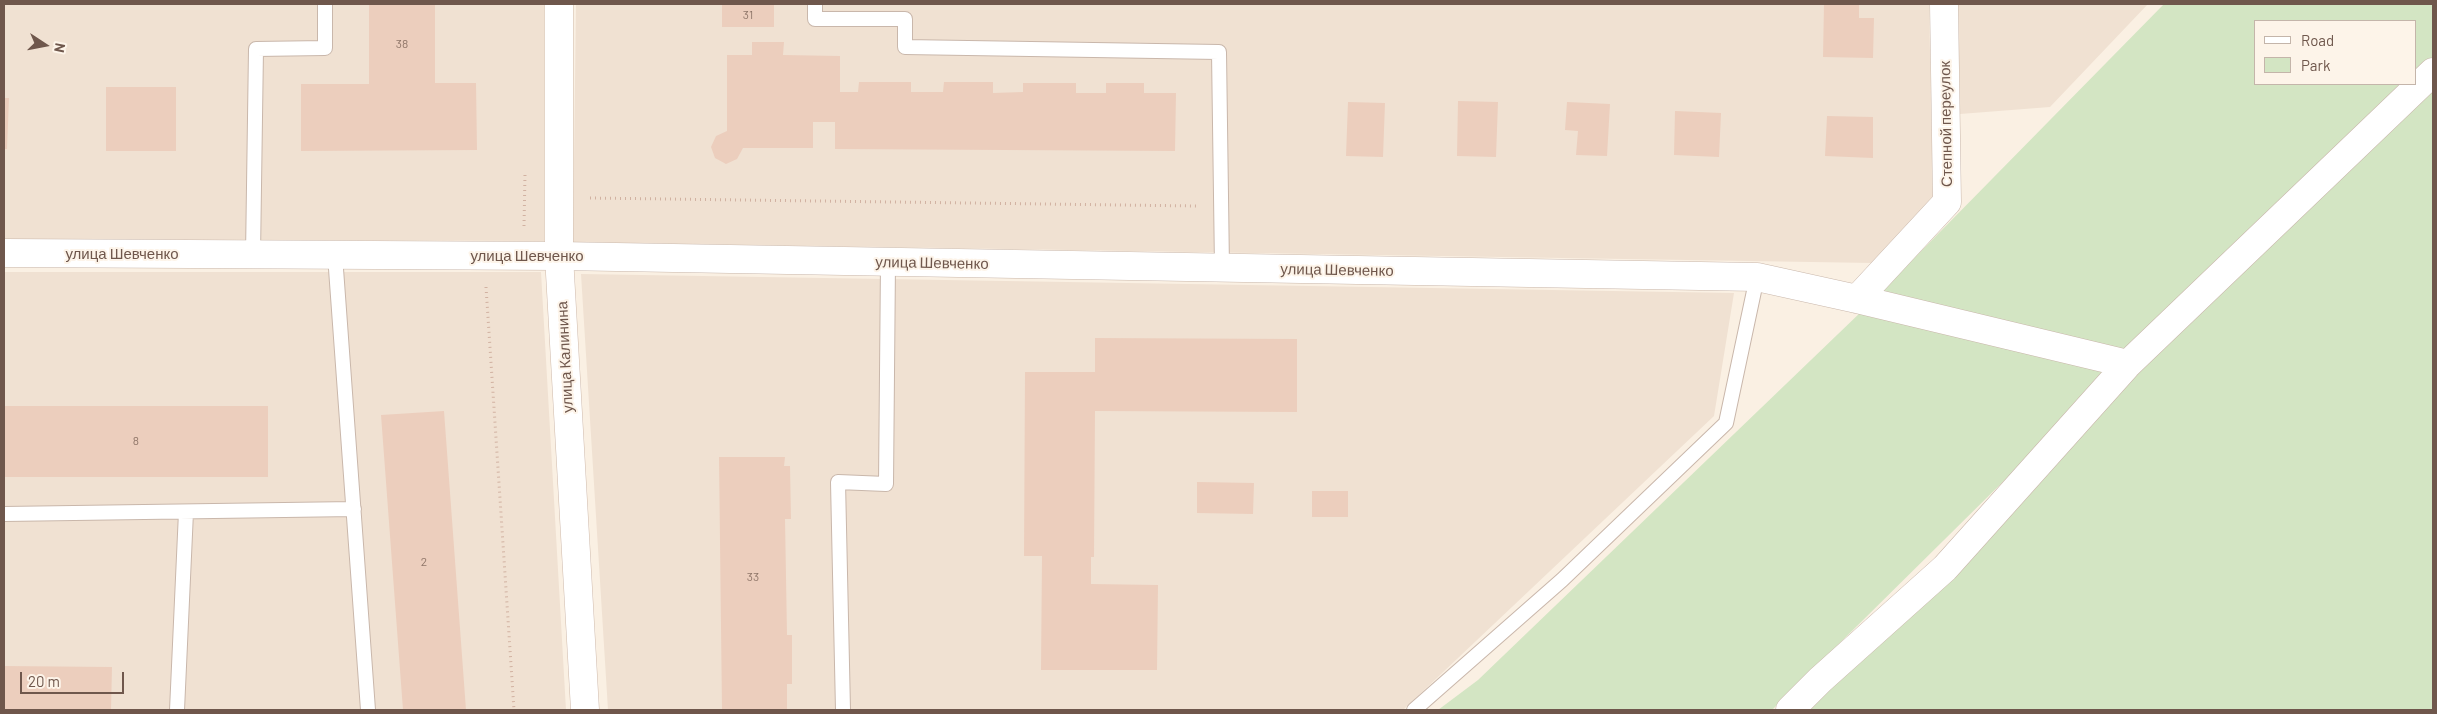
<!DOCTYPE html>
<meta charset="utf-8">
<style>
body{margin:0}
#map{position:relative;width:2437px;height:714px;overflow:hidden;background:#faf0e3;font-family:Barlow,sans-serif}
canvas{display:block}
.frame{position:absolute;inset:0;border:5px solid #6f574c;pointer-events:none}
.legend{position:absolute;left:2254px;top:20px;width:162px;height:65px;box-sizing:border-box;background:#fdf4e9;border:1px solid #c4b5aa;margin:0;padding:6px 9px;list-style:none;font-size:15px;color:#6f574c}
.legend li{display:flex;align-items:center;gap:10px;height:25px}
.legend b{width:25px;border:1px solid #c4b5aa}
.north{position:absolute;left:20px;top:20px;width:50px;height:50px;-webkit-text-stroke:4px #fdf4e9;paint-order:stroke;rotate:101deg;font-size:14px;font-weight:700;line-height:20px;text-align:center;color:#6f574c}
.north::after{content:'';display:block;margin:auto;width:18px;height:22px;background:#6f574c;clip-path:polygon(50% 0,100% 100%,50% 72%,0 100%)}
.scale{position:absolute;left:20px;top:672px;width:104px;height:22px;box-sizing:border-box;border:2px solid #6f574c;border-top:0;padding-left:6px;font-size:15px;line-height:18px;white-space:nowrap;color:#6f574c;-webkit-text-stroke:4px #fdf4e9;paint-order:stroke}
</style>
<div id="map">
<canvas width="2437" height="714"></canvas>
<div class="frame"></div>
<ul class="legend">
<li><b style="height:6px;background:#fff"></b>Road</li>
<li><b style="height:14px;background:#d3e5c3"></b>Park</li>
</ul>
<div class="north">N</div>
<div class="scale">20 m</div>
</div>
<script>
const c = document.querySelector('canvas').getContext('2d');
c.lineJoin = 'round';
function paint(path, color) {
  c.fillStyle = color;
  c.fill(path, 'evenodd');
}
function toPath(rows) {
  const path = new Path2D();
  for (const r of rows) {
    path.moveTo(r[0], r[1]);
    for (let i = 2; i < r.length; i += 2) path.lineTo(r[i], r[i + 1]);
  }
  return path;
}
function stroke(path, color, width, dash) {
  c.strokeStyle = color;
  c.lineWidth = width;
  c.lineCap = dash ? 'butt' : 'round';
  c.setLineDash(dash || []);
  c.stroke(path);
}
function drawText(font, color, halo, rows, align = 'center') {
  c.font = font + ' Barlow,sans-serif';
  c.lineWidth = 4;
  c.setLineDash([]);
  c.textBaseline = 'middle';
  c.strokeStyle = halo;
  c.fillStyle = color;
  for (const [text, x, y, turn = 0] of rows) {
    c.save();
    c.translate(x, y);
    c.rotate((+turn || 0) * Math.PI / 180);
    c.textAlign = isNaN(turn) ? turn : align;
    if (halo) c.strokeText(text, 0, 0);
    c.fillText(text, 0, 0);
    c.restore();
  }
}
const residential = toPath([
 [4,4,544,4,544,241,4,239],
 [576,4,1929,4,1933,196,1873,263,573,242],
 [1958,4,2148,4,2050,107,1960,114],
 [4,272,541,272,566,710,4,710],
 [581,274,1734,293,1714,416,1403,710,608,710]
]);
const green = toPath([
 [2164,4,2433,4,2433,59,2416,76,2416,21,2256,21,2256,84,2408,84,2132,353,1878,295],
 [2433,78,2433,710,1796,710],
 [1863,310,2116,370,1772,710,1438,710,1478,680]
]);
const building = toPath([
 [369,4,435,4,435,83,476,83,477,150,301,151,301,84,369,84],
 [722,4,774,4,774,27,722,27],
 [1824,4,1859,4,1859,18,1874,18,1873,58,1823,57],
 [752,42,784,42,783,55,840,56,840,92,858,92,859,82,911,82,911,92,943,92,944,82,993,82,993,93,1023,92,1023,83,1076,83,1076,93,1106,93,1106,83,1144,83,1144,93,1176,93,1175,151,835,149,835,122,813,122,813,148,743,148,737,159,726,164,715,158,711,147,716,136,727,131,727,55,752,55],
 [106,87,176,87,176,151,106,151],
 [4,98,9,98,7,149,4,149],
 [1458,101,1498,102,1496,157,1457,156],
 [1348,102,1385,103,1383,157,1346,156],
 [1567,102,1610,104,1607,156,1576,155,1578,131,1565,130],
 [1675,111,1721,113,1719,157,1674,155],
 [1827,116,1873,117,1873,158,1825,156],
 [1095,338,1297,339,1297,412,1095,411,1094,557,1091,557,1091,584,1158,585,1157,670,1041,670,1042,556,1024,556,1025,372,1095,372],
 [4,406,268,406,268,477,4,477],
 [444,411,466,710,403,710,381,415],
 [719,457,785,457,784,466,790,466,791,519,785,519,787,635,792,635,792,684,787,684,787,710,722,710],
 [1197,482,1254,483,1253,514,1197,513],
 [1312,491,1348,491,1348,517,1312,517],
 [4,666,112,667,111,710,4,710]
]);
const path = toPath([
 [590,198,1196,206],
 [524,226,525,174],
 [486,287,514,710]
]);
const lane = toPath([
 [815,4,815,19,905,19,905,47,1219,52,1222,268],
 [253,255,256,49,325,48,325,4],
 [335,255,368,710],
 [4,514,354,509],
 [177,710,186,512],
 [843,710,838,482,886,484,888,262],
 [1414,710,1562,580,1726,423,1757,277]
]);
const street = toPath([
 [4,253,559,256,1757,277,1857,299,2128,364],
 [1857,299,1947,202,1944,4],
 [1790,710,1820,680,1945,568,2128,364,2433,72]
]);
const secondary = toPath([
 [559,4,559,256,585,710]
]);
const numberNames = [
 ["31",748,15],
 ["38",402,44],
 ["8",136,441],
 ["2",424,562],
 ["33",753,577]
];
const streetNames = [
 ["Степной переулок",1946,124,-91],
 ["улица Шевченко",122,254],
 ["улица Шевченко",527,256],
 ["улица Шевченко",932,263,1],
 ["улица Шевченко",1337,270,1],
 ["улица Калинина",565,357,-93]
];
paint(residential, '#f0e1d2');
paint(green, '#d3e5c3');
paint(building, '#eccebd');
stroke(lane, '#c9b7ab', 16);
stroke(street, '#c9b7ab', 29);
stroke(secondary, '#ceb9ab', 29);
stroke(path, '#d1b1a1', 3, [1, 4]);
stroke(lane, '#fff', 14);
stroke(street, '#fff', 28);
stroke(secondary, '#fff', 28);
drawText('12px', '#8e7568', null, numberNames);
drawText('15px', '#6f574c', '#fdf4e9', streetNames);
</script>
